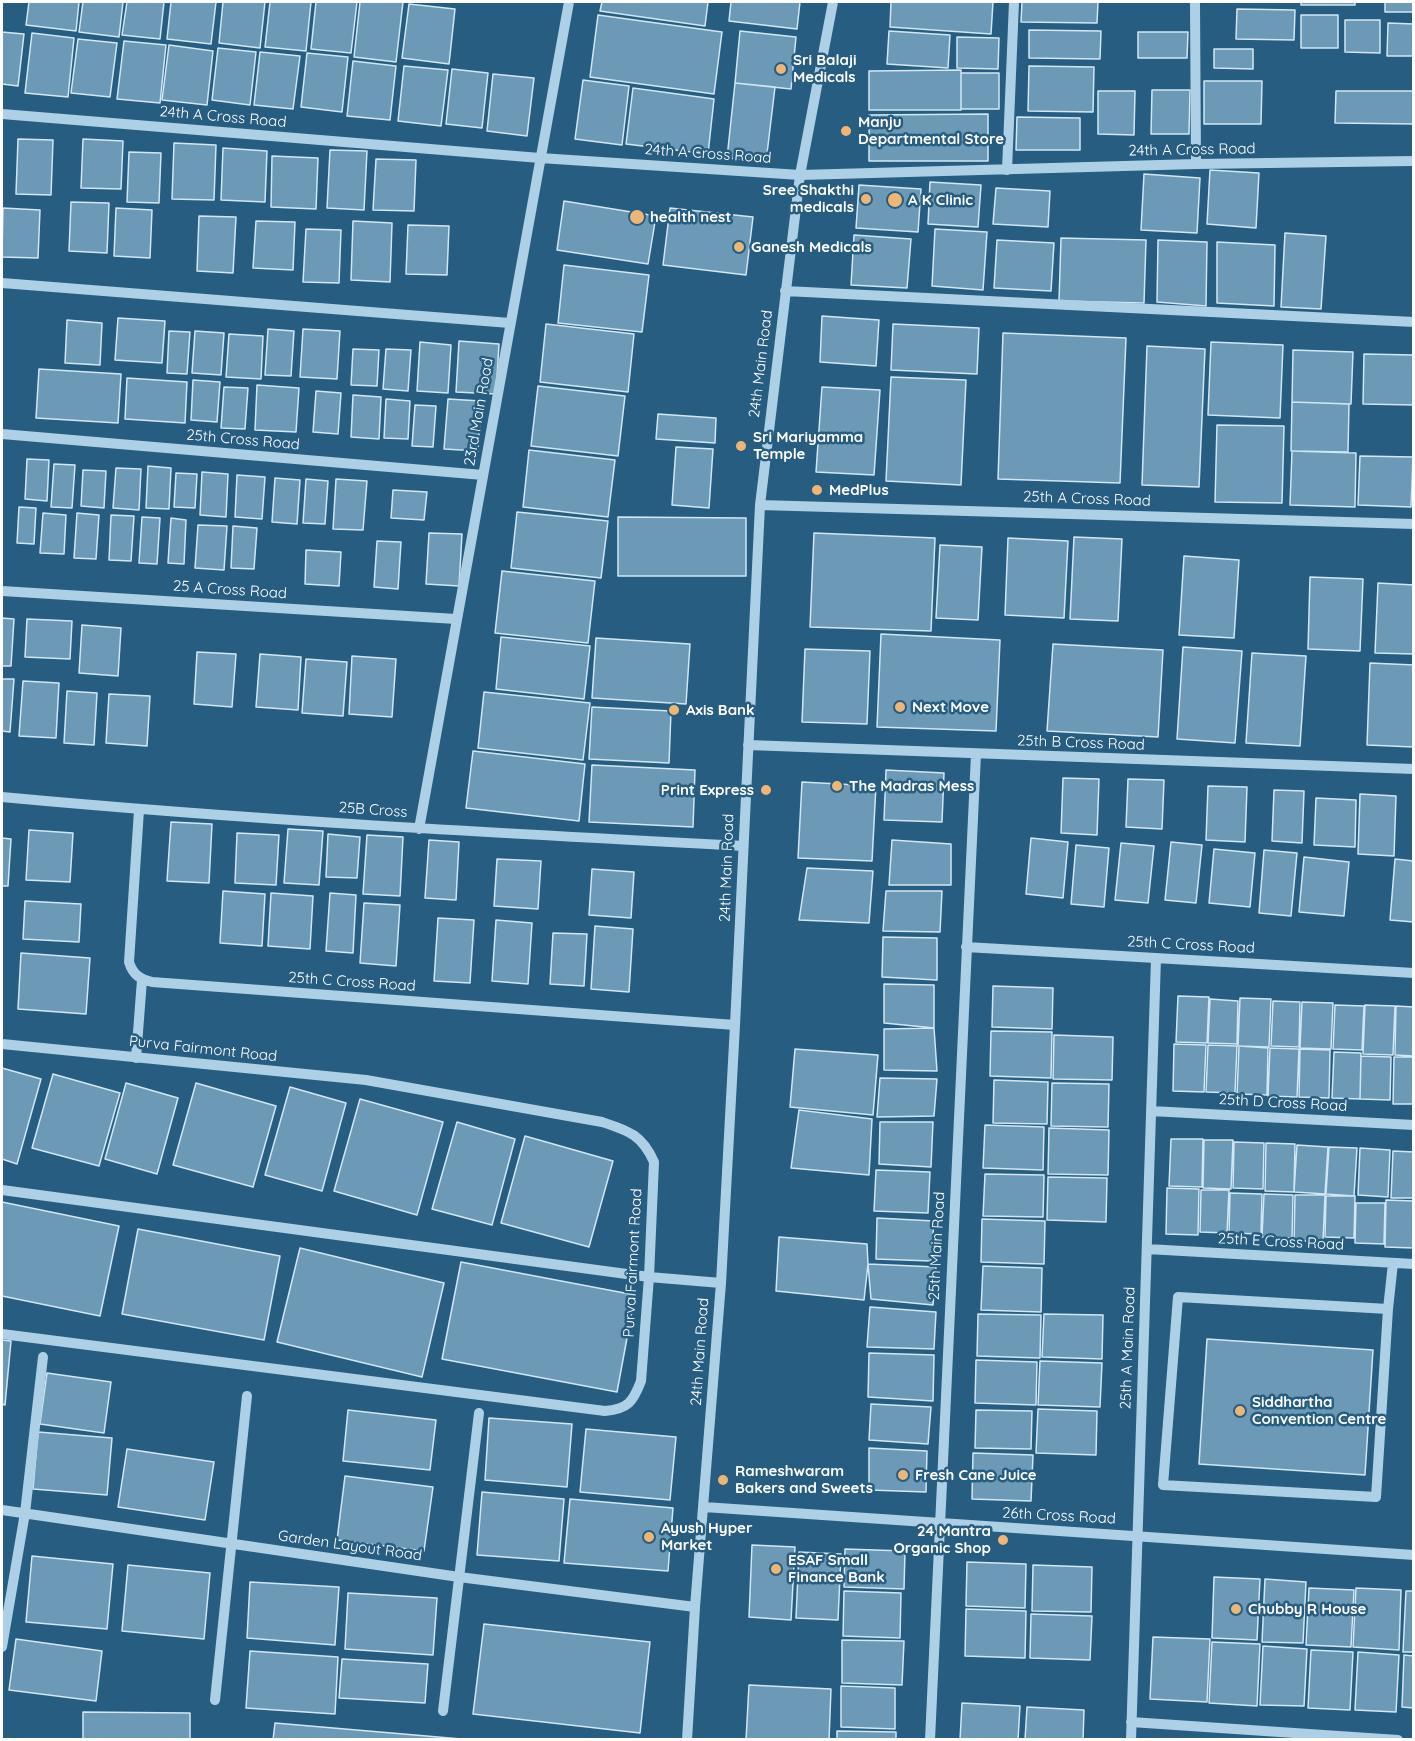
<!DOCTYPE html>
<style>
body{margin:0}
#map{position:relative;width:1415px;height:1741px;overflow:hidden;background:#275d80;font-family:Quicksand,sans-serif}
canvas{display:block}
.frame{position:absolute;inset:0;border:3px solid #fff;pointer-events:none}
</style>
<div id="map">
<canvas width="1415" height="1741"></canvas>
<div class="frame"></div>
</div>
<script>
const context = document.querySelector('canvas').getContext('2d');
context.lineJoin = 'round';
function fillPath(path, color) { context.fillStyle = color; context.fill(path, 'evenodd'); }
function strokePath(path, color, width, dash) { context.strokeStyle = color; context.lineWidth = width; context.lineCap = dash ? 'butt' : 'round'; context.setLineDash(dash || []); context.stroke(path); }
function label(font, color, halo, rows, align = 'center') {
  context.font = font + ' Quicksand,sans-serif'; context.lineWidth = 5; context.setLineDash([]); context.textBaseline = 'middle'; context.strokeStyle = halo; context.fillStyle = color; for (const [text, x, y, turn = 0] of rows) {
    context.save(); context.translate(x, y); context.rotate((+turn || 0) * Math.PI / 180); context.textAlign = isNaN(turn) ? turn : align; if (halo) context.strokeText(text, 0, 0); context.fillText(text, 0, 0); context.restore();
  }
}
const building = new Path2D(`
 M29,2h50l-3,29 -50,-6z
 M83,2h40l-4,35 -40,-5z
 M127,2h37l-4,37 -38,-4z
 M171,2h45l-5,42 -44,-5z
 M223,2h42l-5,46 -41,-5z
 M270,2h41l-5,49 -41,-4z
 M316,2h41l-6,51 -40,-4z
 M360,2h43l-7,60 -42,-5z
 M602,2h106l-3,24 -105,-15z
 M731,2h69l-3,27 -68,-8z
 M891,2h102l-2,32 -101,-7z
 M1022,2h76l-1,21 -76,-1z
 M1301,2h54v3h-54z
 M1385,2h29v10h-29z
 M409,4l46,5 -6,55 -47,-6z
 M1237,9l58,1 -1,30 -58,-1z
 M598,15l124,17 -8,62 -124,-17z
 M1301,15h37v33h-37z
 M1345,20h35v33l-35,-1z
 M1388,23l26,1v32h-27z
 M1029,30l72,1 -1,28 -71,-1z
 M740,31l56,6 -5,52 -56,-6z
 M889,31l61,4 -2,33 -61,-4z
 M2,32l22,2 -6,52 -16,-2z
 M1138,32h50l-1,26h-49z
 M32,33l42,5 -6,59 -43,-4z
 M957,37l42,1 -1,31 -41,-1z
 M78,39l39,4 -7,54 -39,-4z
 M124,41l42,4 -6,58 -43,-4z
 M169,45l44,6 -6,54 -45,-5z
 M218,48l38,4 -6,53 -38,-5z
 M1214,49h39v20l-39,-1z
 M260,52l40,4 -7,53 -39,-4z
 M307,53l41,4 -6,55 -41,-5z
 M353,61l43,5 -6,54 -43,-4z
 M404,66l44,4 -7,56 -43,-5z
 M1029,66l65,1 -1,45 -65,-1z
 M452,69l36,4 -6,55 -36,-4z
 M961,70v40h-92v-39z
 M961,73h38v36h-38z
 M493,74l41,4 -7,58 -40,-5z
 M583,80l46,6 -7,59 -47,-6z
 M1204,81h58l-1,43h-57z
 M735,83l40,4 -9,75 -39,-4z
 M633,88l81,11 -6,55 -82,-10z
 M1152,90h38l-1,44h-38z
 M1098,91h37l-1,44 -36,-1z
 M1336,91h78v33l-79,-1z
 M988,114v47h-119v-46z
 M1017,117l63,1v32h-64z
 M18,139l35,1 -2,55 -35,-1z
 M83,139l40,2 -2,48 -40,-1z
 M174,143l42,2 -2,55 -42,-1z
 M223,148l44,3 -2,51 -44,-2z
 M330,150l37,1 -3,59 -37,-2z
 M129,152l32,1 -2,50 -32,-1z
 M272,156l46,2 -2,51 -45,-2z
 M376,159l40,1 -2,51 -41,-1z
 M1210,170l49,3 -3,55 -49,-4z
 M1144,174l56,4 -3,55 -56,-3z
 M930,182l51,3 -3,42 -50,-3z
 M859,185l62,4 -3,43 -62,-4z
 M996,188l54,3 -2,36 -55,-3z
 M564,201l92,15 -8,48 -91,-14z
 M71,202l38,1 -2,50 -38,-2z
 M3,208l37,2 -2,48 -36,-1z
 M116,208l36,2 -2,48 -36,-2z
 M670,208l83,9 -7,58 -83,-10z
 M199,216l37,1 -3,56 -36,-2z
 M256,221l39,1 -2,48 -40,-2z
 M353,221l39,2 -2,59 -39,-2z
 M408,225l41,1 -2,49 -41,-1z
 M306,229l35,1 -2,53 -36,-1z
 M935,229l52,3 -4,58 -51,-4z
 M1285,233l41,3 -5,73 -40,-2z
 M854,235l57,4 -4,49 -56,-3z
 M1061,238l85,2 -2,63 -85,-2z
 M997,240l57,3 -3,48 -57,-3z
 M1158,240l49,2 -1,64 -49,-4z
 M1217,242l58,3 -1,61 -57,-3z
 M564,265l85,10 -7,57 -84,-9z
 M822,316l57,4 -3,46 -56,-4z
 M118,318l47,3 -3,42 -47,-3z
 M67,320l35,3 -2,42 -35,-2z
 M546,324l88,10 -6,58 -88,-10z
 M893,324l86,4 -2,46 -86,-4z
 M268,329l26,2 -3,45 -26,-1z
 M303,329l37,2 -3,48 -37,-2z
 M169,331l21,1 -3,42 -20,-1z
 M195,331l29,2 -3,42 -29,-2z
 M1003,333l123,5 -6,145 -122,-4z
 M229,334l34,2 -2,43 -35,-2z
 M459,341l40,3 -3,50 -40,-2z
 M420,342l31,3 -3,48 -31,-2z
 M1211,342l72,3 -3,73 -72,-3z
 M1147,346l58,3 -6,138 -57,-2z
 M353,349l26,1 -2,36 -26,-1z
 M386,349l25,1 -3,41 -25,-2z
 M1293,350l60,2 -2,52 -59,-2z
 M1364,354l50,1v50l-51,-1z
 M39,369l82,5 -3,49 -82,-5z
 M891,377l75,3 -5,105 -75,-4z
 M127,378l60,4 -2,41 -60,-4z
 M193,380l27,2 -3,40 -26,-2z
 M257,385l42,3 -3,44 -41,-2z
 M538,386l87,10 -7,60 -87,-10z
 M224,387l24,1 -3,41 -24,-1z
 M822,387l58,3 -6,85 -58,-3z
 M316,391l25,2 -3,41 -25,-2z
 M353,395l28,2 -2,42 -28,-2z
 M386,399l24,2 -2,38 -24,-1z
 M448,399l33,2 -3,50 -34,-2z
 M1292,402l57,2 -1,48 -57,-1z
 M415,405l21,1 -3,41 -21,-1z
 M658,414l58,4 -1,25 -59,-4z
 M1217,425l67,1 -2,77 -67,-1z
 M676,447l37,2 -4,59 -37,-3z
 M529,450l86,10 -7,57 -85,-10z
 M1292,451l64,2 -1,54 -65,-2z
 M1360,456l53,1 -2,50 -53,-2z
 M27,459l22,1 -2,41 -22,-2z
 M54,464l21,1 -3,43 -21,-1z
 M148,466l23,2 -2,41 -23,-1z
 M116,468l25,1 -2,41 -26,-2z
 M83,470l23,1 -2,37 -23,-2z
 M202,472l26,2 -2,43 -26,-2z
 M176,473l21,1 -2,34 -21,-1z
 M237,475l28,2 -3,42 -27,-2z
 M275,478l25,2 -3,44 -25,-2z
 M306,479l22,2 -3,43 -22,-1z
 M336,479l31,2 -4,49 -30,-1z
 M393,490l34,2 -3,28 -33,-2z
 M19,507l17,1 -2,36 -17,-1z
 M517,512l91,9 -7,57 -90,-10z
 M43,513l23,2 -2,39 -24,-1z
 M77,513l22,2 -3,44 -22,-1z
 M111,515l23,1 -3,45 -22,-1z
 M142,517l18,1 -3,46 -18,-1z
 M618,517l128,1v58h-128z
 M171,518l15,2 -2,44 -16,-1z
 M198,525l29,1 -3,44 -29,-2z
 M233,526l24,2 -3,41 -23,-1z
 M429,533l33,1 -3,52 -33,-2z
 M814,533l121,5 -4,93 -121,-4z
 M1074,537l48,2 -4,82 -48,-2z
 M1008,538l60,3 -4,77 -59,-3z
 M377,541l24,1 -3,47 -24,-2z
 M940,545l42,2 -4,73 -42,-2z
 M306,550l35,2 -2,34 -34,-2z
 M1184,556l55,4 -5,78 -55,-3z
 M502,571l93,10 -7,62 -93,-10z
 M1310,577l53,2 -3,72 -52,-2z
 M1378,583l36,2v69l-39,-1z
 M2,618l12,1 -3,47h-9z
 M27,619l45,2 -2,38 -45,-2z
 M82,625l39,3 -3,48 -39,-3z
 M881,634l119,6 -4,91 -119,-4z
 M501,637l89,9 -6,53 -88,-10z
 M596,638l94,6 -4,60 -94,-6z
 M1053,644l110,6 -5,87 -111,-6z
 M1183,647l59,4 -7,92 -58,-4z
 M805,649l65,2 -3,73 -65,-2z
 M197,652l39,2 -4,53 -38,-3z
 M1252,653l54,3 -6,90 -54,-3z
 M260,654l41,3 -3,53 -42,-3z
 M352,656l44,3 -4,58 -43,-3z
 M306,659l41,3 -4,54 -41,-3z
 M1370,663l44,2v82l-47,-2z
 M2,679h12l-4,53 -8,-1z
 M23,681l36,2 -3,55 -37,-2z
 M67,691l30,2 -3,52 -30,-2z
 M484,692l106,11 -7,57 -105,-12z
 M109,694l41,2 -3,50 -41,-3z
 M592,707l79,4 -2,52 -80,-4z
 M473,751l112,13 -6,57 -113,-13z
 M592,765l103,5 -2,57 -104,-5z
 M886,770l58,3 -2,49 -58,-2z
 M1063,778l36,1 -2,56 -36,-2z
 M1128,779l36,1 -2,49 -36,-2z
 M802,782l74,4 -4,75 -74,-3z
 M1208,786l39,1 -2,55 -39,-2z
 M1274,790l30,1 -2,52 -30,-2z
 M1360,794l36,2 -2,60 -36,-2z
 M1316,798l40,2 -1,47 -41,-2z
 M171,822l41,2 -3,59 -42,-2z
 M288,829l35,2 -4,54 -35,-2z
 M29,830l44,3 -3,49 -44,-2z
 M237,833l42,2 -3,50 -41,-2z
 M328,834l32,3 -3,41 -31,-1z
 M367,835l36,2 -3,59 -37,-2z
 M2,838l9,1 -3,47h-6z
 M1031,838l37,4 -5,56 -37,-4z
 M429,840l30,2 -3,58 -31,-2z
 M892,840l59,4v41h-62z
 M1171,842l31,3 -6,58 -31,-3z
 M1121,843l33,3 -6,57 -33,-3z
 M1076,845l33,3 -5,59 -33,-3z
 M1214,849l41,4 -5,54 -41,-4z
 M1264,850l33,3 -6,63 -32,-3z
 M1304,857l45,5 -5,54 -45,-4z
 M497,859l44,2 -3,48 -44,-3z
 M1395,859l19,2v61l-24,-2z
 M807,868l66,3 -4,52 -70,-3z
 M592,869l42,3 -3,46 -42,-3z
 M223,891l42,3 -3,52 -42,-3z
 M886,891h56l-2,41 -57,-1z
 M271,893l42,3 -3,53 -42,-3z
 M330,893l26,2 -3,58 -27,-2z
 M25,901l56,3 -2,38 -56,-3z
 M364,903l36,2 -4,61 -36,-3z
 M438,918l36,2 -4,63 -36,-2z
 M496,920l36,3 -4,61 -36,-3z
 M595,926l38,3 -4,63 -38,-3z
 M553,933l34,1 -3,52 -34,-2z
 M883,937l54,1v42l-55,-3z
 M21,953l69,5 -4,56 -68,-5z
 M884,984l50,1v43l-50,-5z
 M993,986l60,2 -1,41 -60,-2z
 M1178,996l31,1 -2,46 -31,-1z
 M1240,998l31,1 -2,48 -31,-1z
 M1210,999l28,2 -1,43 -29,-1z
 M1273,1001l27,1 -1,45 -28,-1z
 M1302,1002l31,1 -2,46 -31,-1z
 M1335,1005l29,1 -2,44 -29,-1z
 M1365,1005l30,1 -2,49 -30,-1z
 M1396,1006l18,1v49l-19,-1z
 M934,1028l3,43 -53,-1v-41z
 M991,1031l61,1 -1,46 -61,-2z
 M1054,1035l59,2 -1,43 -59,-1z
 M1174,1044l32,1 -2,47 -31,-1z
 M1208,1045l29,1 -2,47 -29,-1z
 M1239,1046l29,2 -1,47 -30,-1z
 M1270,1048l29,1 -2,48 -29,-1z
 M795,1049l83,6 -5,60 -83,-8z
 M1300,1049l30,1 -1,48 -30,-1z
 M1334,1052l27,1 -1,46 -28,-1z
 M1361,1056l30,1 -1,43 -30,-1z
 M1394,1057h20v47h-21z
 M2,1068l39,11 -24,85 -15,-5z
 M53,1074l67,19 -21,73 -67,-18z
 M880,1078l57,1 -3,37 -57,1z
 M994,1080l54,2 -1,42 -54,-1z
 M126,1083l52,15 -21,76 -52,-15z
 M196,1083l80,23 -23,81 -80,-22z
 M1052,1083l57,1 -1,43 -57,-1z
 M290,1087l56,16 -24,88 -57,-16z
 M360,1099l83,23 -26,93 -83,-24z
 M799,1110l73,9 -3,56 -78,-7z
 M457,1122l58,17 -23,86 -60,-16z
 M880,1122h53l-2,45 -52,-3z
 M985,1125l59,2 -1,43 -60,-2z
 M1049,1128l60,2 -1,45 -60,-1z
 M525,1136l88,25 -24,86 -88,-24z
 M1171,1139h32l-1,48 -33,-1z
 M1204,1140h29l-2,49 -28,-1z
 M1234,1142l30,1 -1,46 -30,-1z
 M1266,1143l29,1 -1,48 -29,-1z
 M1297,1145l31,2 -3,47 -31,-2z
 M1329,1147l28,1 -3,48 -28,-2z
 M1360,1148l30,2 -2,47 -30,-2z
 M1393,1151l21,1v46h-23z
 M876,1170l54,2 -2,41 -54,-2z
 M985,1174l59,1 -1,42 -60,-1z
 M1048,1177l59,1 -1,44 -59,-2z
 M1167,1188l32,1 -1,46 -32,-1z
 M1201,1190h28l-2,43 -27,-1z
 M1230,1193l32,1 -1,40 -32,-1z
 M1264,1194l29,1 -1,43 -30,-1z
 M1295,1195h30l-2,46h-29z
 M1326,1196h29l-1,42 -29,-1z
 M1386,1200l28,1v47l-29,-1z
 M2,1202l117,24 -19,90 -98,-20z
 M1356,1203h29l-1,41 -29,-1z
 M877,1218l57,3 -3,40 -55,-2z
 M982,1219l63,2 -1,43 -63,-2z
 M138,1229l142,27 -16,84 -142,-26z
 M779,1237l88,7 1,20 -4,36 -88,-9z
 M300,1248l144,35 -22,94 -145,-35z
 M461,1262l174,33 -18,97 -175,-33z
 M868,1264l68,3 -3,38 -62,-6z
 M983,1266l59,2 -1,44 -60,-2z
 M870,1307l66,5 -2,37 -67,-2z
 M978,1314l63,1 -1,43 -63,-2z
 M1044,1314l59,1 -1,44 -60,-2z
 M1207,1339l166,11 -8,125 -166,-11z
 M2,1340l9,1 -6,64 -3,-1z
 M869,1353l65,2 -1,46 -65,-4z
 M976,1360l61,2 -1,43 -61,-2z
 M1040,1361l62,2 -2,44 -62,-2z
 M47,1373l64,9 -7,51 -64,-9z
 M871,1404l60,3 -3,37 -59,-4z
 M1038,1409l59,2 -1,44 -60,-2z
 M348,1410l88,10 -6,50 -87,-9z
 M976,1410l56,1 -1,38 -56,-1z
 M489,1418l83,6 -5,63 -82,-7z
 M586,1429l90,8 -6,63 -90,-8z
 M38,1432l74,6 -5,57 -74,-6z
 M869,1448l58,3 -1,41 -57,-2z
 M127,1449l87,13 -9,58 -87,-13z
 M973,1453l60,2 -2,46 -59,-2z
 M345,1476l88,11 -9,64 -87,-11z
 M482,1492l82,7 -5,62 -82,-6z
 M570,1499l103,9 -5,63 -104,-8z
 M752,1545l43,2 -4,73 -42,-3z
 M845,1549l60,2 -1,38 -60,-2z
 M799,1552l42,2 -3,66 -42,-2z
 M32,1556l81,8 -6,65 -81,-7z
 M967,1562l59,2 -1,44 -59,-2z
 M128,1565l82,8 -6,66 -82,-8z
 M1033,1565l59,2 -1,45 -59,-1z
 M1214,1577l46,2 -3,61 -45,-2z
 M1265,1579l41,3 -3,61 -41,-1z
 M250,1582l89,5 -4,58 -88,-7z
 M1309,1588l45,2 -3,57 -45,-2z
 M1356,1588l45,2 -2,60 -46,-3z
 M844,1591l57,2 -1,45 -57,-2z
 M1406,1591h8v61h-11z
 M348,1593l89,5 -4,57 -88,-6z
 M966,1609l60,2 -1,47 -60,-2z
 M1031,1614l61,2 -2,44 -60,-2z
 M484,1624l166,18 -10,91 -167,-19z
 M1153,1637l57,2 -3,63 -57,-3z
 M16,1639l86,12 -6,50 -87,-11z
 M842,1640l62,1 -2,44 -60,-2z
 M1212,1642l48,2 -3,62 -48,-3z
 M1263,1646l44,3 -3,57 -44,-1z
 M1311,1650l42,2 -3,58 -42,-2z
 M250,1651l88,6 -3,57 -89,-6z
 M1358,1652l41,3 -3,57 -41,-2z
 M1404,1655l10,1v52l-12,-1z
 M342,1659l86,5 -3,39 -86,-5z
 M749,1685l82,4 -2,51h-83z
 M841,1686l54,2v41l-54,-2z
 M962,1703l58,3 -2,34h-58z
 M1027,1707l57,3 -1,30h-58z
 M83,1712l107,1v27h-107z
 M275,1723l198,17h-200z
 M837,1731l59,1v8h-59z`);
fillPath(building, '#6b99b6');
strokePath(building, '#d1e7f5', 1.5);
strokePath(new Path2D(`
 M1195,3l1,161
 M2,114l538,44 260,17 396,-11 218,-3
 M1007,170l7,-168
 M2,283l508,40
 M785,291l629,31
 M2,434l481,41
 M760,505l654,19
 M2,591l454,28
 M748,745l666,24
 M2,797c246,23 494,36 741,49
 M139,810l-10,152c4,13 11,17 23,20l583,43
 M419,829l150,-827
 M966,947l448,26
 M2,1044l364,36 236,42c27,9 40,13 52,40l-5,115 -8,104c-8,21 -13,28 -36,30l-603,-77
 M136,1058l6,-78
 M1151,1111l263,14
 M2,1190l647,87 72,6
 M1147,1249l267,15
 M1388,1309l-210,-12 -15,188 213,12 12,-188 5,-46
 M704,1507l710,48
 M2,1510l457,67 236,30
 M2,1647l23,-134 18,-156
 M215,1700l32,-304
 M443,1711l36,-298
 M1131,1722l267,18
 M687,1740l8,-133 26,-324 14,-258 25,-520 40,-330 33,-173
 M930,1740l46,-986
 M1131,1740l25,-782`), '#aed0e6', 10);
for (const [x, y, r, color] of [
 [781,69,6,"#eeb674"],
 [846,131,6,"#eeb674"],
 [866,199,6,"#eeb674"],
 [895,200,8,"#eeb674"],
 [637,217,8,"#eeb674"],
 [739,247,6,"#eeb674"],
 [741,446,6,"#eeb674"],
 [817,490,6,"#eeb674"],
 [900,707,6,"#eeb674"],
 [674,710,6,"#eeb674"],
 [837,786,6,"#eeb674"],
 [766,790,6,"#eeb674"],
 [1240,1411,6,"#eeb674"],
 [903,1475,6,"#eeb674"],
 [723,1480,6,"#eeb674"],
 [649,1537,6,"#eeb674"],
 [1003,1540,6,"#eeb674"],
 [776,1569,6,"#eeb674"],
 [1236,1609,6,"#eeb674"]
]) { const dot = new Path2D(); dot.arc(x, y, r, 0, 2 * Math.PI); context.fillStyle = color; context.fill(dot); strokePath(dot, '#275d80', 2); }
label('bold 15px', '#fff', '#275d80', [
 ["Sri Balaji",793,60],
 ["Medicals",793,77],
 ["Manju",858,122],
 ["Departmental Store",858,139],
 ["Sree Shakthi",854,190,"right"],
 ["medicals",854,207,"right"],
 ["A K Clinic",908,200],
 ["health nest",650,217],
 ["Ganesh Medicals",751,247],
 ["Sri Mariyamma",753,437],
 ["Temple",753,454],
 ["MedPlus",829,490],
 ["Next Move",912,707],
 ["Axis Bank",686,710],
 ["The Madras Mess",849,786],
 ["Print Express",754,790,"right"],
 ["Siddhartha",1252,1402],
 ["Convention Centre",1252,1419],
 ["Rameshwaram",735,1471],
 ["Bakers and Sweets",735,1488],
 ["Fresh Cane Juice",915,1475],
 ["Ayush Hyper",661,1528],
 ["Market",661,1545],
 ["24 Mantra",991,1531,"right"],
 ["Organic Shop",991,1548,"right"],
 ["ESAF Small",788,1560],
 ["Finance Bank",788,1577],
 ["Chubby R House",1248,1609]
], 'left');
label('15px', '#fff', '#275d80', [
 ["24th A Cross Road",223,117,5],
 ["24th A Cross Road",1192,150,-1],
 ["24th A Cross Road",708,154,4],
 ["24th Main Road",761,364,-83],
 ["23rd Main Road",479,412,-80],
 ["25th Cross Road",243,440,5],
 ["25th A Cross Road",1087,499,2],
 ["25 A Cross Road",230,590,4],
 ["25th B Cross Road",1081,743,2],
 ["25B Cross",373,810,4],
 ["24th Main Road",727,868,-88],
 ["25th C Cross Road",1191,945,3],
 ["25th C Cross Road",352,982,4],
 ["Purva Fairmont Road",203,1049,6],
 ["25th D Cross Road",1283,1103,3],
 ["25th E Cross Road",1281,1242,3],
 ["25th Main Road",937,1246,-87],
 ["Purva Fairmont Road",633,1263,-87],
 ["25th A Main Road",1128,1348,-88],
 ["24th Main Road",700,1352,-86],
 ["26th Cross Road",1059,1516,3],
 ["Garden Layout Road",350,1546,8]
]);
</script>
